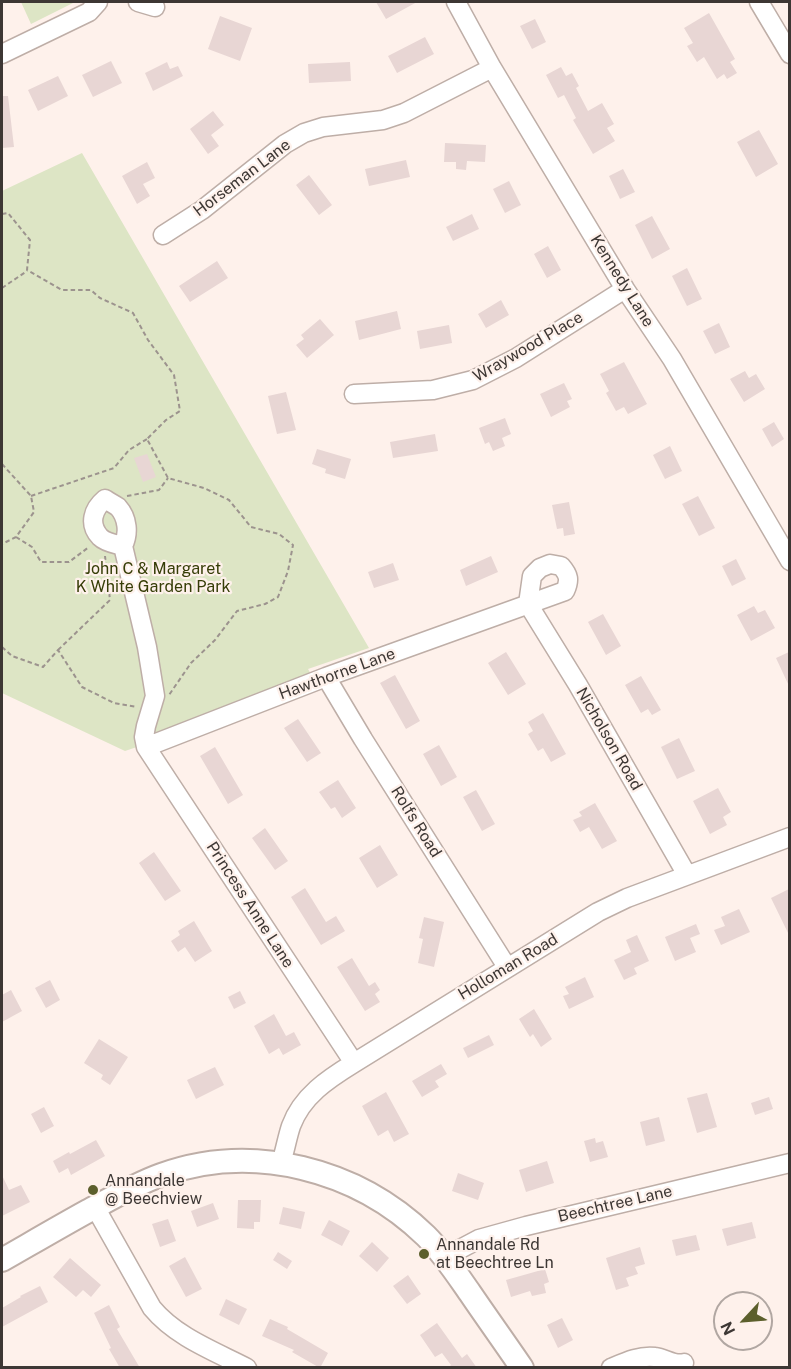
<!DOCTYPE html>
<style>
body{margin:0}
#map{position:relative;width:791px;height:1369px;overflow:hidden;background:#fef1eb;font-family:"Public Sans",sans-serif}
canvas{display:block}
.frame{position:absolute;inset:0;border:3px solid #3d3734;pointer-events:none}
.north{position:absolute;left:713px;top:1291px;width:60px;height:60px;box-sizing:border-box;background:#fef1eb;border:2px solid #b1a7a2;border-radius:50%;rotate:244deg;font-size:16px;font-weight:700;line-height:24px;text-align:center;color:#3d3734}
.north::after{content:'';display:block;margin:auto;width:21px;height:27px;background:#5c5f2c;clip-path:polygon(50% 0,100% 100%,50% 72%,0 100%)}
</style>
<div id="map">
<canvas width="791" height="1369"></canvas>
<div class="frame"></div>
<div class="north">N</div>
</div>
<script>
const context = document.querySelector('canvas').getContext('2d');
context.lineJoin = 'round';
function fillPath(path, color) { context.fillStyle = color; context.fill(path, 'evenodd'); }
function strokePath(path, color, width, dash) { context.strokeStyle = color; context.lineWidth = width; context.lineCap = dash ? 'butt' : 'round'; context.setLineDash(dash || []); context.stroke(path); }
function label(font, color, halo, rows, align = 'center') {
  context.font = font + ' "Public Sans",sans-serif'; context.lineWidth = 4.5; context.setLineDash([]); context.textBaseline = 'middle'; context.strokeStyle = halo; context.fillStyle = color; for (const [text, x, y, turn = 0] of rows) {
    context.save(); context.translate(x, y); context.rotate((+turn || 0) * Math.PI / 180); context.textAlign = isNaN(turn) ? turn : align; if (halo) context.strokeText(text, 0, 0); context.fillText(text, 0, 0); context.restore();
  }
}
fillPath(new Path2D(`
 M21,2h54l-44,22z
 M82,153l287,495 -61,21 10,17 -193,65 -123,-58v-502z`), '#dde5c5');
fillPath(new Path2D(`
 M376,2h41l-31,17z
 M709,13l26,46 -5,3 7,11 -10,6 -3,-5 -7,5 -13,-22 -7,5 -10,-16 6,-3 -9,-15z
 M220,16l32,12 -12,33 -32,-12z
 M535,19l11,23 -14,7 -12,-23z
 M425,37l9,17 -37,19 -9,-17z
 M111,61l11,22 -29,14 -11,-22z
 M167,62l3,7 8,-3 5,10 -30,15 -8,-18z
 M350,62l1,19 -42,2 -1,-19z
 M561,67l5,9 6,-3 7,13 -3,2 12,23 14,-8 12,21 -7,4 8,13 -22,13 -20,-34 3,-2 -12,-23 -6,3 -12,-23z
 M58,76l10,20 -30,15 -10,-21z
 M2,96h6l6,51 -12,1z
 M213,111l11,14 -13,10 8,11 -11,8 -18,-25z
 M759,130l19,34 -22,13 -19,-35z
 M445,143l41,2 -1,17 -18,-1 -1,9 -10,-1v-7h-12z
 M406,160l4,17 -41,9 -4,-17z
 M147,162l8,16 -12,6 7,12 -13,8 -15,-28z
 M623,169l12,23 -15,7 -11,-23z
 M309,175l23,30 -13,10 -23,-30z
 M509,181l12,24 -16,8 -12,-24z
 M472,214l7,15 -26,12 -7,-14z
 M652,216l18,33 -18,10 -17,-34z
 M548,246l13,24 -14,8 -13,-24z
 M217,261l11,17 -38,24 -11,-16z
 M687,268l15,31 -15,7 -15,-30z
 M501,300l8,15 -23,13 -8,-14z
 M397,311l4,18 -42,11 -4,-19z
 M320,319l14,16 -27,23 -11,-13 8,-6 -3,-4z
 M719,323l11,24 -15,7 -12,-23z
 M449,325l3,18 -32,6 -3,-18z
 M624,362l23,42 -19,10 -4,-7 -8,4 -10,-18 3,-2 -9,-17z
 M745,371l4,7 7,-4 9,15 -21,13 -14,-23z
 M564,383l8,16 -5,2 3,6 -19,10 -11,-23z
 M286,392l10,38 -19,4 -9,-38z
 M505,418l6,16 -9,4 3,8 -12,5 -4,-9 -4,2 -6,-16z
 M774,422l10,17 -12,8 -10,-18z
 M435,434l3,17 -45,7 -3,-16z
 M670,446l12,25 -17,8 -12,-24z
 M317,449l34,10 -6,20 -20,-6 1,-4 -14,-5z
 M147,454l9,23 -13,5 -9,-24z
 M698,496l17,32 -16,8 -17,-32z
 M569,502l6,32 -11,2 -1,-8 -6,1 -5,-24z
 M491,556l7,16 -32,14 -6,-16z
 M736,559l10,20 -14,7 -10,-20z
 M393,563l6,17 -25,8 -6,-16z
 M754,606l4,7 7,-3 10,18 -24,13 -14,-26z
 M603,614l18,32 -15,9 -18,-33z
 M506,652l20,32 -18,11 -20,-32z
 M789,652v34l-13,-28z
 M395,675l25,46 -14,8 -26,-46z
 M641,676l20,34 -9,5 -4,-6 -7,4 -16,-28z
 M543,713l23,41 -15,8 -8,-14 -5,3 -10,-17 5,-3 -5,-9z
 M298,719l23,34 -14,9 -23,-34z
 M679,738l16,33 -18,8 -16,-32z
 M439,745l18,32 -16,9 -18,-32z
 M215,747l28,48 -15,9 -28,-48z
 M338,780l18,28 -14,10 -7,-11 -4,2 -12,-17z
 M718,788l13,24 -8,5 4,8 -17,9 -17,-33z
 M476,790l19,34 -13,7 -19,-34z
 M595,803l22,38 -15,8 -13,-22 -9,5 -7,-12 9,-4 -3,-4z
 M265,828l23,33 -13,9 -23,-32z
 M380,845l18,30 -21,13 -18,-30z
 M154,852l27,39 -16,10 -26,-38z
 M305,888l21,34 10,-6 9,15 -24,14 -30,-48z
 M789,889v46l-18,-37z
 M739,909l11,23 -29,13 -7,-15 11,-4 -4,-9z
 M424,917l20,5 -10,45 -16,-4 5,-24 -4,-1z
 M194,921l18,30 -17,11 -10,-15 -7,5 -7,-11 9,-6 -2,-4z
 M696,924l4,10 -10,4 6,14 -21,9 -10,-24z
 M637,935l12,26 -15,7 3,6 -13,6 -10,-20 17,-8 -5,-12z
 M352,958l17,28 6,-4 5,8 -5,4 5,8 -15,9 -28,-44z
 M585,977l9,20 -25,12 -6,-13 6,-2 -4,-7z
 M50,980l10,20 -14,8 -11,-20z
 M11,990l11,21 -20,11v-27z
 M240,991l6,12 -12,6 -6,-12z
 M534,1009l18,30 -11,8 -8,-13 -3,3 -11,-18z
 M274,1014l12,22 8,-4 7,13 -18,10 -4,-7 -10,6 -15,-28z
 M489,1035l5,10 -26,13 -5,-10z
 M99,1039l29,18 -18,28 -9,-6 2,-4 -19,-12z
 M441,1064l6,10 -12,7 4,6 -17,10 -10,-16z
 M215,1067l9,18 -28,14 -9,-19z
 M386,1092l23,42 -15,8 -6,-12 -10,6 -16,-30z
 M707,1093l10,34 -20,6 -10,-35z
 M769,1097l4,12 -18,6 -4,-12z
 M44,1107l10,19 -13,7 -10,-19z
 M659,1117l6,24 -19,5 -6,-24z
 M595,1138l1,5 7,-2 5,16 -18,5 -6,-21z
 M96,1140l9,16 -34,19 -3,-7 -9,5 -6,-12 16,-9 1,2z
 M547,1161l7,22 -28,9 -7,-22z
 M458,1173l26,10 -6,17 -26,-9z
 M2,1175l7,15 12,-5 9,17 -28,14z
 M238,1200h23l-1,22h-6v7l-17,-1z
 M213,1203l6,16 -22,8 -6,-16z
 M283,1207l22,5 -4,17 -22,-5z
 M168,1219l8,22 -16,6 -8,-23z
 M329,1220l21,11 -8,15 -21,-11z
 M752,1222l4,16 -29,8 -5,-17z
 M696,1235l4,15 -24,6 -4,-16z
 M372,1242l17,16 -12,14 -18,-16z
 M640,1247l5,17 -10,3 3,7 -12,4 3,8 -13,4 -10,-32z
 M278,1252l14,9 -5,8 -14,-9z
 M185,1257l17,32 -16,8 -17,-31z
 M70,1258l31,27 -10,12 -8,-7 -7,7 -23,-20z
 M545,1269l4,13 -5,2 2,9 -14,3 -2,-5 -19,6 -5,-17z
 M408,1275l13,19 -14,10 -14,-18z
 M40,1286l8,16 -46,25v-19l19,-11 -1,-1z
 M226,1299l21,10 -8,16 -20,-10z
 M109,1305l11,22 -3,2 23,39h-20l-11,-19 2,-1 -17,-35z
 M562,1318l11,22 -15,8 -11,-23z
 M270,1319l18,8 -1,2 41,24 -8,15 -28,-16 2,-2 -32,-14z
 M437,1323l25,35 5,-4 10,14h-29l3,-3 -9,-12 -7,4 -15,-22z`), '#e8d6d4');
const minor = new Path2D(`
 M138,2l17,5
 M456,2l36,66 133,221 47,70 118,202
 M759,2l31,52
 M2,54l87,-42 9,-10
 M163,235l39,-25 83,-66 19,-11 19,-6 60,-7 21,-7 88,-45
 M354,394l79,-4 40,-10 43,-22 109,-69
 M123,546c-7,-2 -17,-3 -23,-9 -12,-13 -7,-28 5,-38 4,3 9,5 13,8 10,11 11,27 5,39l24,101 8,49 -9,30 -2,11 2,10 208,316
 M326,677l37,62 144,228
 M146,747l180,-70 239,-86c5,-11 4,-16 -4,-25l-11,-2 -10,4 -8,8 -4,28 50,81 109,190
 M281,1163c4,-12 6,-25 10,-37 11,-30 37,-47 63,-63l244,-151 29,-14 163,-61
 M95,1207l57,101c24,29 62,43 95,60
 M445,1257l34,-18 47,-13 264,-63
 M611,1368c14,-6 29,-13 44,-11 10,1 19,9 29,6`);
const major = new Path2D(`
 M2,1260c28,-16 57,-33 86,-49 24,-13 48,-27 73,-36 92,-33 196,-6 265,61 17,17 30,37 44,57 17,25 35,50 52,75`);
strokePath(minor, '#beaea7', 21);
strokePath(major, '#beaea7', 26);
strokePath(new Path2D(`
 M2,214l6,-1 22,27 -3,30 35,20h29l9,8 33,15 15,27 26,35 6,36 -14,9 -19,19 21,39 36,10 25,12 22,27 28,7 14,11 -5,26 -10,26 -13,7 -28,7 -22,29 -24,23 -22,32
 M2,288l25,-17
 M2,464l29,32 3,16 -18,25 -14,7
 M31,496l83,-28 15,-18 18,-11
 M127,496l32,-6 9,-12
 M16,537l16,10 9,15h28l20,-15
 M2,647l10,9 31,11 15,-17 24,37 32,16 23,4
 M58,650l52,-50 -5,-44`), '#9c938e', 2, [4.5, 3]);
strokePath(minor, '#fff', 18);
strokePath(major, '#fff', 22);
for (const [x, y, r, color] of [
 [93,1190,6,"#5c5f2c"],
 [424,1254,6,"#5c5f2c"]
]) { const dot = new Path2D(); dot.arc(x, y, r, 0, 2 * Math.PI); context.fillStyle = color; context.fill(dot); strokePath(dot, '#fef1eb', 2); }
label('16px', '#3d3734', '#fef1eb', [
 ["Horseman Lane",242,178,-37],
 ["Kennedy Lane",622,281,58],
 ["Wraywood Place",528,347,-30],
 ["Hawthorne Lane",337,674,-20],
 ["Nicholson Road",609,739,60],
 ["Rolfs Road",416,822,58],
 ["Princess Anne Lane",250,905,57],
 ["Holloman Road",508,967,-31],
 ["Beechtree Lane",615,1204,-13]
]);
label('16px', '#363d07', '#fef1eb', [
 ["John C & Margaret",153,569],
 ["K White Garden Park",153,587]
]);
label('16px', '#3d3734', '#fef1eb', [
 ["Annandale",105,1181],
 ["@ Beechview",105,1199],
 ["Annandale Rd",436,1245],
 ["at Beechtree Ln",436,1263]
], 'left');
</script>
